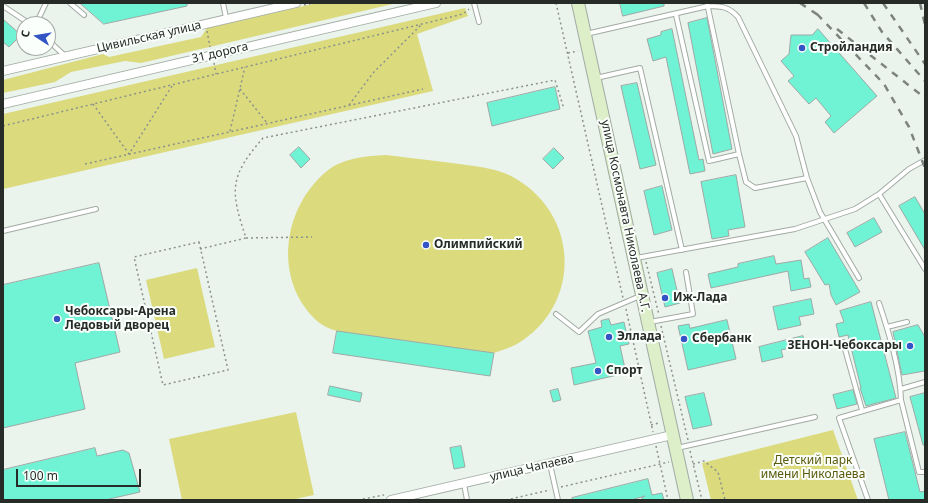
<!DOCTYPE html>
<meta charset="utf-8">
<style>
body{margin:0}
#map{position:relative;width:928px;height:503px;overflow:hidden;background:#eaf3ec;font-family:"Noto Sans",sans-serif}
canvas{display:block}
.frame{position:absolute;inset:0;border:4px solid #272b28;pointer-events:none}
.north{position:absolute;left:16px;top:16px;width:40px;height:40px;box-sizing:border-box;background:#fbfffc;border:1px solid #a6aaa7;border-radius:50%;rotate:282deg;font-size:11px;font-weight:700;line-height:16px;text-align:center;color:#272b28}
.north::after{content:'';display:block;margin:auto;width:14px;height:18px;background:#3254c4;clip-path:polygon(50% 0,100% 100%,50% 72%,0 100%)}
.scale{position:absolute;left:16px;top:469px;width:125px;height:18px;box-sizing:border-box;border:2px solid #272b28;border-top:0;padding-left:5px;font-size:12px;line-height:14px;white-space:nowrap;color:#272b28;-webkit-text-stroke:3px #fbfffc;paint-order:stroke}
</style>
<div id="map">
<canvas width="928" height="503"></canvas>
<div class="frame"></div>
<div class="north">С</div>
<div class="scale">100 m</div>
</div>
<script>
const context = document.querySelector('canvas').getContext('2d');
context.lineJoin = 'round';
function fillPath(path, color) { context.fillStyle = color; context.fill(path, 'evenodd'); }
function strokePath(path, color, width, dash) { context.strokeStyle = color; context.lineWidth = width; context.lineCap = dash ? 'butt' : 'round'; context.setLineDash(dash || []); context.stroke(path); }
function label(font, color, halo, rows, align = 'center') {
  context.font = font + ' "Noto Sans",sans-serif'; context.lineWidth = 4; context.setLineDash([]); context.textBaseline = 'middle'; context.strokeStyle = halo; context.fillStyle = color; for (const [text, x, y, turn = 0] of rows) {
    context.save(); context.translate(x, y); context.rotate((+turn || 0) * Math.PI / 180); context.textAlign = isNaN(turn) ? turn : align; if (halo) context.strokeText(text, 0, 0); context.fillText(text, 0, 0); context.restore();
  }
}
fillPath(new Path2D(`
 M317,3h80l-256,60 -16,-2 -54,11 -16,10 -52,11v-13l100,-26 6,3 92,-20 6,-9z
 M465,8l3,8 -51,18 16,57 -430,98v-75z
 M386,155c22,3 44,5 66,8 19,3 41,4 59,13 69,36 72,129 6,168 -7,4 -16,6 -23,9l-157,-22c-15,-4 -24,-12 -33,-25 -29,-43 -16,-103 23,-135 16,-13 39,-15 59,-16z
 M197,268l18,79 -51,12 -18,-79z
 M296,412l18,83 -23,5h-109l-13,-61z
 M833,430l25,70h-147l-9,-37z`), '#dbda7d');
const building = new Path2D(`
 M80,3h107v3l-83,18z
 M620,3h44v3l-41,10z
 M707,18l25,131 -19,5 -25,-131z
 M3,19l18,16 -12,12 -6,-5z
 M672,29l27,131 4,-1 2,12 -15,3 -24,-117 -13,4 -6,-22 14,-4v-3z
 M818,29l59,67 -43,37 -9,-11 6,-6 -15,-18 -7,6 -21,-23 6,-5 -13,-15 8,-7 2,-19h21z
 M637,83l19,82 -16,4 -19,-83z
 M555,87l5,22 -68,17 -5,-23z
 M299,147l11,12 -9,9 -11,-13z
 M554,148l10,10 -11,11 -10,-10z
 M736,175l9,52 -17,3 1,6 -17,3 -11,-57z
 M662,186l10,44 -18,5 -10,-44z
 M915,197l10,17v36l-26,-44z
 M874,218l8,14 -27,15 -8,-14z
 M828,238l32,54 -24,13 -5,-10 -2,-11 -4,1 -20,-33z
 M774,256l2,8 25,-4 3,19 5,-1 2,9 -20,4 -3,-20 -77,17 -3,-14 30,-7v-3z
 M99,263l21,89 -45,11 10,46 -82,19v-143z
 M672,269l8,34 -15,4 -8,-34z
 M811,299l3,15 -15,3 2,8 -23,5 -5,-23z
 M871,302l25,96 -30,8 -6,-18h1l-13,-53 -9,2 -3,-13 8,-2 -4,-11z
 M609,319l2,6 13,-3 5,22 -9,2 6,27 -52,12 -3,-17 25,-5 -8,-32 14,-4 -1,-6z
 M727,320l9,39 -48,11 -10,-44 11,-2 1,4z
 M918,325l7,12v34l-23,4 -9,-43z
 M337,331l157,22 -4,23 -157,-23z
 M803,336l2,9 -24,5 2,7 -21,5 -3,-15z
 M330,386l32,7 -2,9 -32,-7z
 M558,389l3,11 -8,2 -3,-11z
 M853,390l4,14 -20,5 -4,-14z
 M704,393l8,32 -19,4 -8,-32z
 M925,393v52h-2l-13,-48z
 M905,432l15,60 5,-1v9h-36l-15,-61z
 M461,446l4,21 -11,2 -4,-21z
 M95,448l2,8 26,-6 6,3 11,39 -35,8h-102v-30z
 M648,479l4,16 10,-2 2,7h-22v-3l3,-1 -14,4h-58l-1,-2z`);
fillPath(building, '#70f3d5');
strokePath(building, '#9da9a5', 1);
const lane = new Path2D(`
 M70,3l14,12
 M223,3l3,15
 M474,3l5,19
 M707,3l32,151
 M3,6l27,18
 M676,15l33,146 30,-7 7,28 9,6 52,-10
 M36,24l10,-21
 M586,34l122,-28c14,0 21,1 30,11l58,119 11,42 13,34 39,66
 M48,40l17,16
 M596,78l44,-10 42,182
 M879,194l30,-25 16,-9
 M3,231l93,-22
 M636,258l159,-29 60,-20 24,-15 46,75
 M879,303c10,30 21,65 22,97l18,72h6
 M556,314l23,18 19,-18 42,-18
 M650,322l43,-8 -7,-42
 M887,327l20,-5
 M843,342l19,68
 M901,389l24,-7
 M677,448l138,-31
 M550,464l8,36
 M464,484l3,16
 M868,500l-29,-82 62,-18`);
const street = new Path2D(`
 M3,71l293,-68
 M3,104l433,-101
 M391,500l281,-65`);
const secondary = new Path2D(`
 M578,3l109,497`);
strokePath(lane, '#a2aba4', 6);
strokePath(street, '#a2aba4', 10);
strokePath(secondary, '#a2aba4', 14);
strokePath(new Path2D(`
 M556,3l67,295
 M304,5l9,-2
 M207,31l3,16
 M568,53l10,-2
 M214,63l2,11
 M240,89l27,34
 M93,104l36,50 43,-68
 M349,105l24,-32 48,-48
 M3,126l460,-112 6,-5
 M230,131l15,-64
 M85,164l338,-75
 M246,238l66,-1
 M199,242l29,128 -65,15 -29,-128z
 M200,249l46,-11c-16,-48 -17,-61 17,-100l292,-58 9,29
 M646,262l13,53
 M626,309l27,123
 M661,326l27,114
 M651,425l8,-2
 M656,446l12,54
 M690,451l12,49
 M693,464l11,-3 14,11 7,28
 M561,487l108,-25
 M358,500l26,-5
 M506,500l44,-10`), '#8c928d', 1.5, [2, 3]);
strokePath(lane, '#fff', 4);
strokePath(street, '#fff', 8);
strokePath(secondary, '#dcefc8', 12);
strokePath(new Path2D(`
 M800,3l21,14
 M864,3l18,29 43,49
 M883,3l42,61
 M920,3l5,22
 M817,14l67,70 25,43 16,41
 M837,29l88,69`), '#7d847f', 2.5, [7, 7]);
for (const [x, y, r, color] of [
 [802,48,4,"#3254c4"],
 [426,245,4,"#3254c4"],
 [665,298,4,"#3254c4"],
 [57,319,4,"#3254c4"],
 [609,337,4,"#3254c4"],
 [684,339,4,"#3254c4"],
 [910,346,4,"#3254c4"],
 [598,371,4,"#3254c4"]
]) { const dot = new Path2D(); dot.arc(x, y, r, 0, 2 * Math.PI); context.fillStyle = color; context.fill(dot); strokePath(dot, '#fbfffc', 1.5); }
label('12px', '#272b28', '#fbfffc', [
 ["Цивильская улица",149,37,-13],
 ["31 дорога",220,53,-13],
 ["улица Космонавта Николаева А.Г.",625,216,78],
 ["улица Чапаева",532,468,-13]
]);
label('bold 12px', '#272b28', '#fbfffc', [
 ["Стройландия",810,48],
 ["Олимпийский",434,245],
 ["Иж-Лада",673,298],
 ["Чебоксары-Арена",65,312],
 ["Ледовый дворец",65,326],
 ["Эллада",617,337],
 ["Сбербанк",692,339],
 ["ЗЕНОН-Чебоксары",902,346,"right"],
 ["Спорт",606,371]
], 'left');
label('12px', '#5b5a0c', '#fbfffc', [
 ["Детский парк",813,461],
 ["имени Николаева",813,475]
]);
</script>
